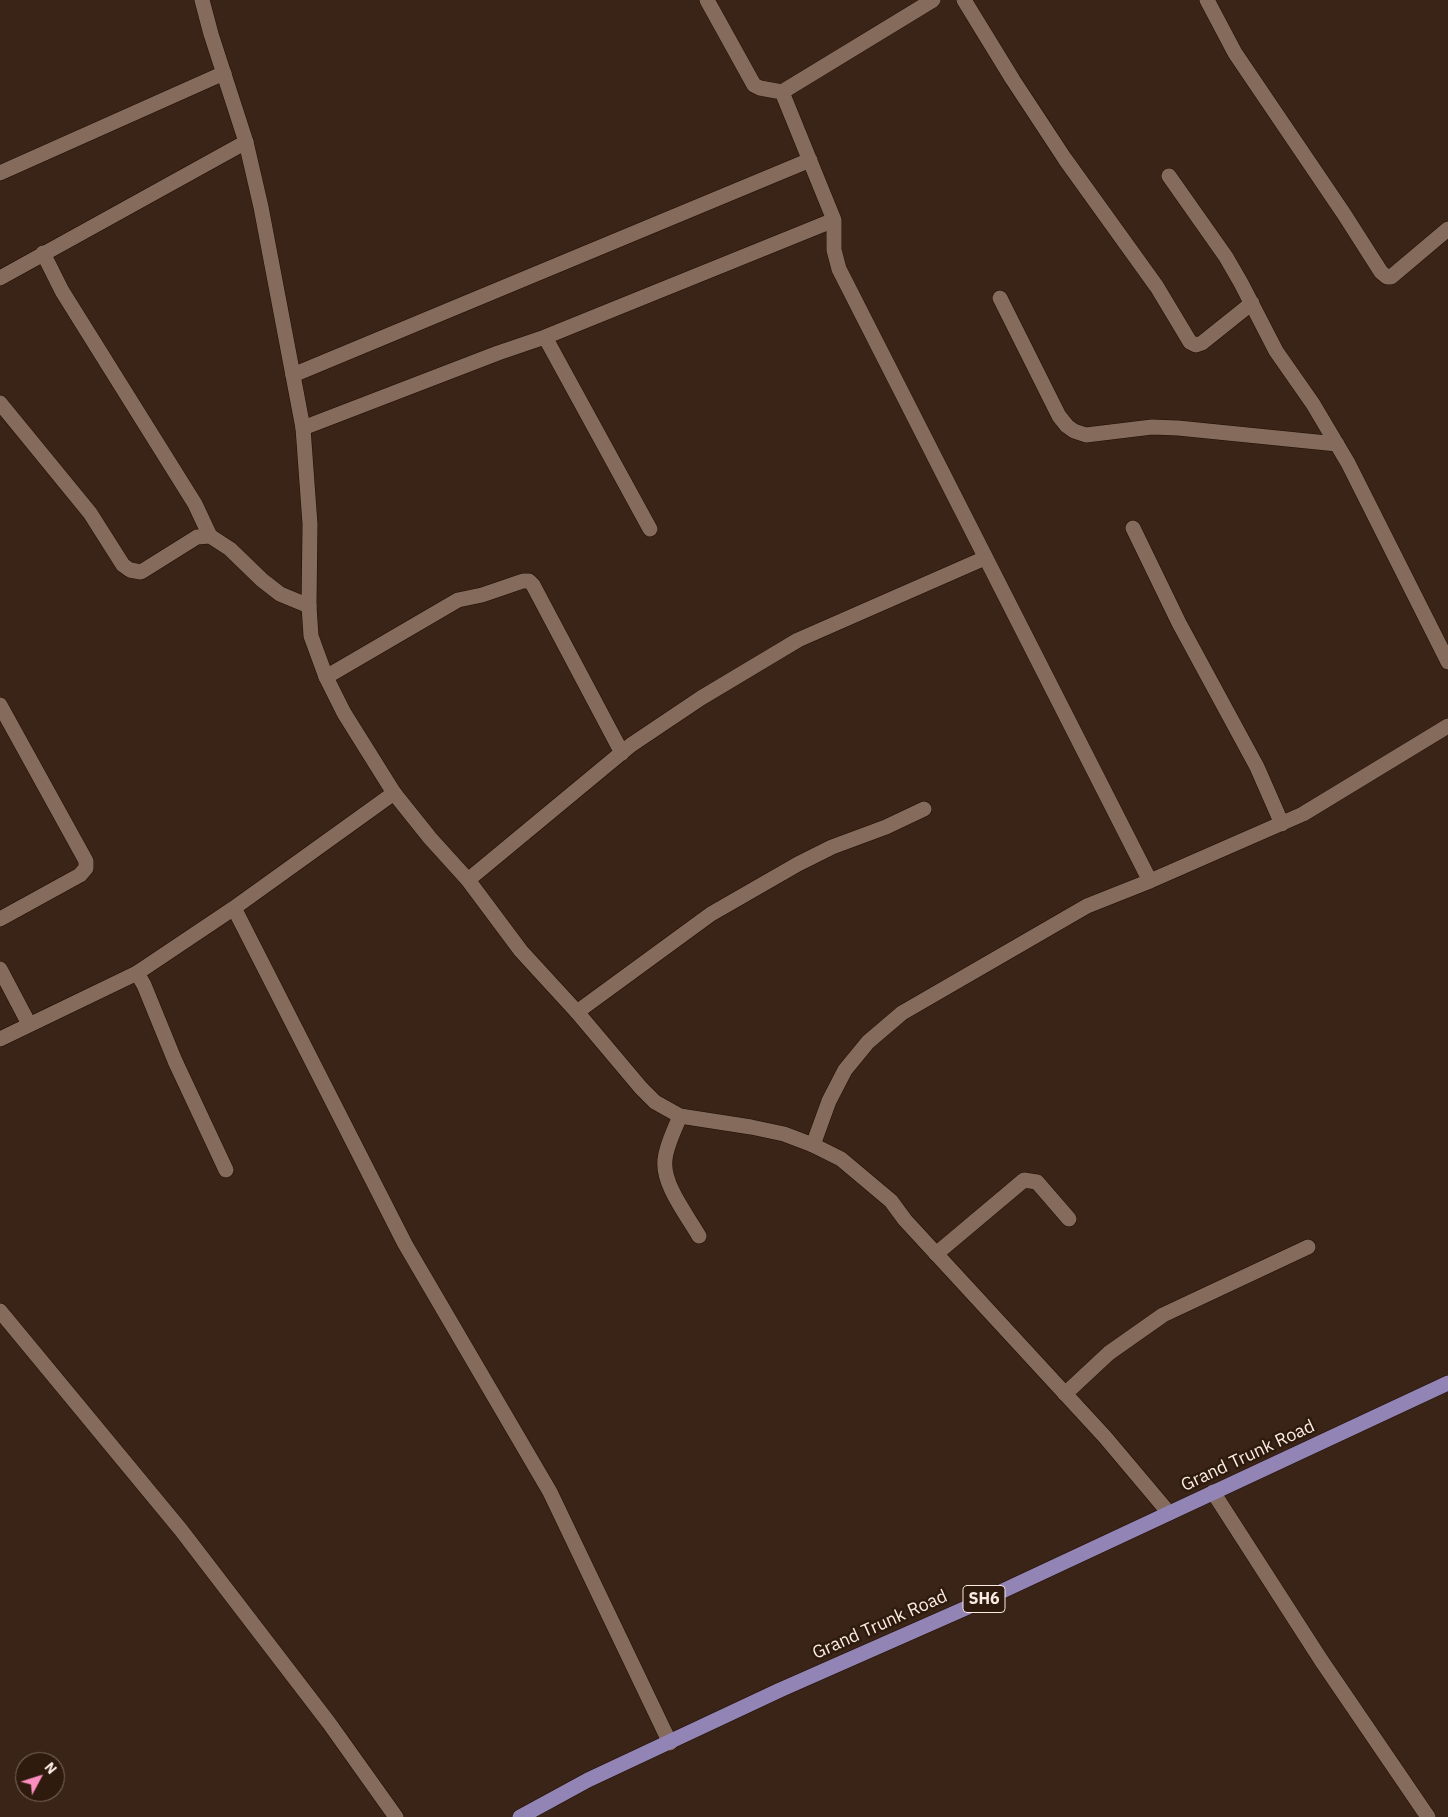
<!DOCTYPE html>
<style>
body{margin:0}
#map{position:relative;width:1448px;height:1817px;overflow:hidden;background:#3a2418;font-family:"IBM Plex Sans",sans-serif}
canvas{display:block}
.north{position:absolute;left:15px;top:1752px;width:50px;height:50px;box-sizing:border-box;background:#2f1b0e;border:1px solid #806e63;border-radius:50%;rotate:50deg;font-size:14px;font-weight:700;line-height:20px;text-align:center;color:#faebe3}
.north::after{content:'';display:block;margin:auto;width:18px;height:22px;background:#fd8ebf;clip-path:polygon(50% 0,100% 100%,50% 72%,0 100%)}
</style>
<div id="map">
<canvas width="1448" height="1817"></canvas>
<div class="north">N</div>
</div>
<script>
const context = document.querySelector('canvas').getContext('2d');
context.lineJoin = 'round';
function strokePath(path, color, width, dash) { context.strokeStyle = color; context.lineWidth = width; context.lineCap = dash ? 'butt' : 'round'; context.setLineDash(dash || []); context.stroke(path); }
function label(font, color, halo, rows, align = 'center') {
  context.font = font + ' "IBM Plex Sans",sans-serif'; context.lineWidth = 5; context.setLineDash([]); context.textBaseline = 'middle'; context.strokeStyle = halo; context.fillStyle = color; for (const [text, x, y, turn = 0] of rows) {
    context.save(); context.translate(x, y); context.rotate((+turn || 0) * Math.PI / 180); context.textAlign = isNaN(turn) ? turn : align; if (halo) context.strokeText(text, 0, 0); context.fillText(text, 0, 0); context.restore();
  }
}
const lane = new Path2D(`
 M137,973l7,12 31,76 51,109`);
const street = new Path2D(`
 M707,0l47,85 6,3 22,4
 M933,0l-151,92 52,128v30l5,19 311,612
 M964,0l49,80 52,79 92,128 33,55 6,3 6,-2 50,-40
 M1207,0l28,53 109,161 37,58 6,5h4l57,-48
 M0,173l224,-100
 M1169,176l57,81 15,26 35,68 37,53 35,59 100,199
 M43,253l19,38 133,213 15,32
 M0,278l246,-136
 M1000,298l59,118 8,10 7,5 12,4 66,-8 26,1 159,16
 M545,337l105,192
 M293,375l517,-215
 M0,403l90,110 33,52 7,5 11,2 56,-35 13,-1 20,13 32,31 18,14 29,12
 M303,428l195,-75 47,-16 289,-117
 M1133,528l46,95 78,144 25,57
 M326,677l132,-77 24,-5 41,-14h6l4,4 89,168
 M0,705l86,156v7l-6,7 -80,44
 M468,880l163,-135 70,-47 97,-58 187,-82
 M234,908l171,336 145,248 120,251
 M0,969l29,55
 M577,1012l134,-98 87,-50 34,-17 54,-20 38,-18
 M0,1039l137,-66 97,-65 160,-115
 M680,1116c-5,13 -14,30 -15,44 -3,24 22,55 34,76
 M813,1145l16,-44 16,-31 23,-28 34,-29 185,-107 63,-25 153,-67 145,-88
 M936,1254l88,-74 13,2 32,37
 M0,1311l181,219 148,193 67,94
 M1065,1394l44,-41 54,-38 145,-68
 M1213,1492l108,168 107,157`);
const secondary = new Path2D(`
 M202,0l9,34 35,108 15,65 42,221 7,96 -1,82 2,30 15,41 18,36 50,80 36,45 38,42 53,71 56,61 64,76 14,14 25,14 71,11 33,7 29,11 28,14 50,42 14,19 200,217 64,76`);
const primary = new Path2D(`
 M520,1817l68,-37 192,-90 186,-82 482,-225`);
strokePath(lane, '#200d03', 16);
strokePath(street, '#200d03', 16);
strokePath(secondary, '#200d03', 16);
strokePath(primary, '#200d03', 16);
strokePath(lane, '#846b5c', 15);
strokePath(street, '#846b5c', 15);
strokePath(secondary, '#846b5c', 15);
strokePath(primary, '#9284b4', 15);
for (const [x, y, w] of [
 [984,1599,42]
]) { const box = new Path2D(); box.roundRect(x - w / 2, y - 13.5, w, 27, 4); context.fillStyle = '#2f1b0e'; context.fill(box); strokePath(box, '#faebe3', 1); }
label('bold 16px', '#faebe3', null, [
 ["SH6",984,1599]
]);
label('18px', '#faebe3', '#2f1b0e', [
 ["Grand Trunk Road",1248,1456,-25],
 ["Grand Trunk Road",880,1625,-24]
]);
</script>
